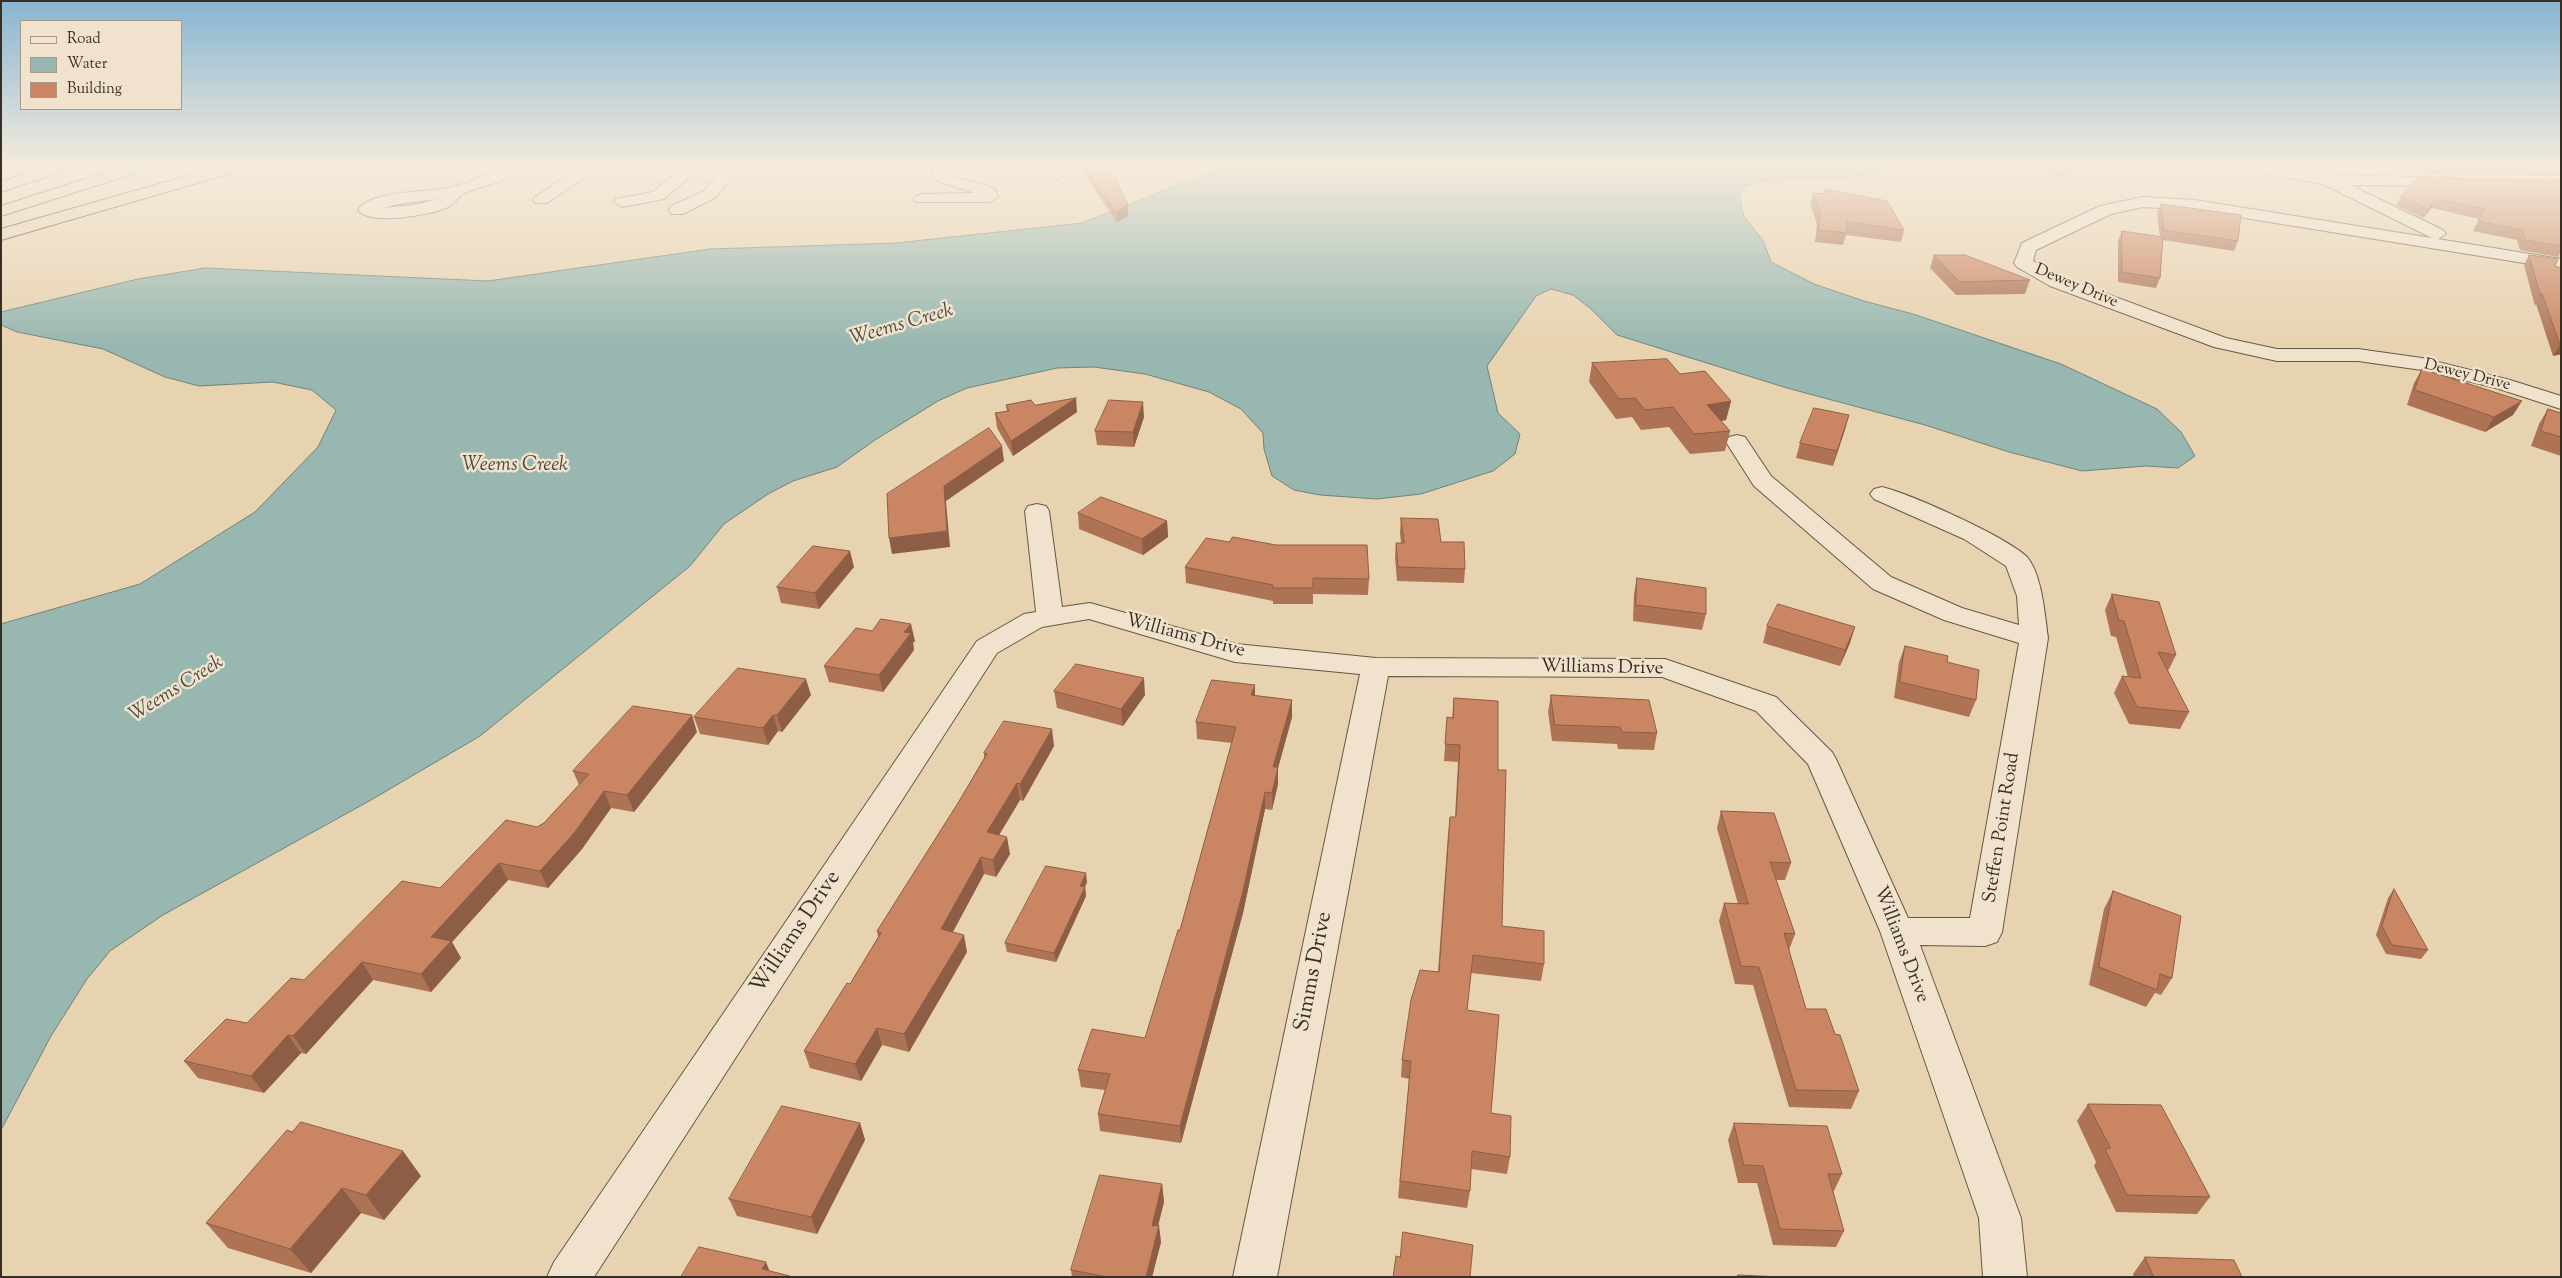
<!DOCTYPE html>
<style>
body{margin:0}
#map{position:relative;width:2562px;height:1278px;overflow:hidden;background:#e8d3b1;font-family:"Sorts Mill Goudy",serif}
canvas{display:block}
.frame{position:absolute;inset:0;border:2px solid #382f24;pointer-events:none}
.legend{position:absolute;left:20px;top:20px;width:162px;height:90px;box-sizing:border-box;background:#f0e2cc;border:1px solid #a69a89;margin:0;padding:6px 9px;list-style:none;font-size:15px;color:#382f24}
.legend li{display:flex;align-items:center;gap:10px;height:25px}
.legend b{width:25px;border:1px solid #a69a89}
</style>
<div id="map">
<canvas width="2562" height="1278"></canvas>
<div class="frame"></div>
<ul class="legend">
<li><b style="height:6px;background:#f0e2cc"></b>Road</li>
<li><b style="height:14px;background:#97b7b0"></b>Water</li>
<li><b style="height:14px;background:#ca8663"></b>Building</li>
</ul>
</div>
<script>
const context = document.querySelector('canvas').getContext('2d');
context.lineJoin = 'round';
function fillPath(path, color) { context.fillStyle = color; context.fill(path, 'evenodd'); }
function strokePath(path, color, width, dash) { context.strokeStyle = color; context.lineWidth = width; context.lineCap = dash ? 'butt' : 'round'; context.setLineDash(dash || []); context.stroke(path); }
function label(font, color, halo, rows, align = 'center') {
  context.font = font + ' "Sorts Mill Goudy",serif'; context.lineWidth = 5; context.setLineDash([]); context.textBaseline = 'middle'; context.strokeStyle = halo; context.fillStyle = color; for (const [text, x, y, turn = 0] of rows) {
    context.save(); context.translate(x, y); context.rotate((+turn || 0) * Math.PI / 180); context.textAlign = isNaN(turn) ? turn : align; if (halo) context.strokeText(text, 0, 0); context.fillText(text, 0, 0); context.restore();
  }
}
const water = new Path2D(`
 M1223,167h681l-59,12 -80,1 -20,6 -6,10 5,21 19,23 8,22 43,22 50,17 49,13 148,50 96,45 24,23 14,24 -17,12 -32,-2 -64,5 -73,-19 -84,-27 -138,-37 -170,-53 -26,-26 -18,-14 -22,-6 -15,7 -49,70 11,47 22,21 -5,20 -22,17 -72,23 -44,5 -57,-4 -26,-5 -22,-14 -8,-27 -1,-16 -22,-24 -32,-17 -64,-18 -51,-7 -37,1 -90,20 -29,13 -63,39 -38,27 -44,14 -25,13 -44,30 -34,42 -210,170 -109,64 -208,115 -53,36 -23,28 -36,57 -50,94v-506l139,-40 115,-72 63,-65 18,-37 -24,-20 -39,-8 -74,4 -34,-9 -62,-28 -86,-17 -16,-7v-13l137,-33 67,-11 283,13 222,-32 186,-6 186,-20z`);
fillPath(water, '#97b7b0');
strokePath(water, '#718178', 1);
const minor = new Path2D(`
 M499,167h20c-13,17 -39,18 -56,27 -6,4 -9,10 -15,13 -16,8 -79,19 -90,3 14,-21 72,-17 95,-23 16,-4 32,-12 46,-20zM437,199l-23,6 -32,3 17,-4z
 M580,167h19l-52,36h-12l-2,-3 2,-3z
 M683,167h18l-37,32 -42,8 -8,-5 2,-3 37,-7z
 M723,167h17l-24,30 -33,17h-12l-2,-4 2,-4 33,-15z
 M930,167h19l-1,8 46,13 4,9 -8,5h-74l-2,-3 2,-3 6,-2 53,-1 -41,-13 -2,-3 2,-6z
 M1032,167h20l11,9 -8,5z
 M2246,167h37l44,8 130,3 2,3 -2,3 -6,2 -101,-1 93,45 3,4 -8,5 123,20v10l-366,-59 -52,-3 -32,7 -75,36 -3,11 31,17 162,60 51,11h81l64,9 88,22 51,16v13l-65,-21 -74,-18 -64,-9h-81l-63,-14 -164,-61 -33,-19 -3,-4 8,-20 78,-37 43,-9 52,3 237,38 -109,-54 -69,-12z
 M1737,435l8,2 26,39 120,101 71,31 57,17 -2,-29 -11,-30 -42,-27 -90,-40 -4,-5 4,-5 8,-2c29,7 125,50 145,70 15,17 18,59 21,81l-46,294 -5,10 -12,4 -65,-1 101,273 6,59h-44l-4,-59 -99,-287 -72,-167 -52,-53 -94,-34 -274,-1 -111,601h-44l127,-603 -125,-12 -146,-43 -47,8 -45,26 -403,624h-47l7,-15 423,-621 47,-27 12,-2 -11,-101 3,-5 9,-2 9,2 3,5 13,96 28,-4 146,41 140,14 289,1 111,38 56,55 4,7 72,159h62l49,-275 -75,-23 -71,-31 -119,-103 -28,-44 3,-5z`);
const highway = new Path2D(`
 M44,167h25l-2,3 -66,22v-10z
 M122,167h25l-2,3 -144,46v-10z
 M218,167h26l-2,3 -241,70v-11z`);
strokePath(minor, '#645847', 2);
strokePath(highway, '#382f24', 2);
fillPath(minor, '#f0e2cc');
fillPath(highway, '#e8d3b1');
fillPath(new Path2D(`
 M1079,167h31l18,49 -11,6z
 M2032,167h49l-20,10z
 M2428,167h133v9l-136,-2z
 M2561,179v72l-3,6 -38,-7 -3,-10 -44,-9 6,-12 -47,-11 -9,10 -27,-13 5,-9z
 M1825,189l79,41 -3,12 -55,-7 -3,10 -28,-3 2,-18 -7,-20 3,-11h11z
 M2161,204l77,37 -4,10 -71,-11 -3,38 -4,10 -38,-6v-41l4,-10 38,6 -3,-23z
 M1934,255l96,25 -5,14 -69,1 -26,-27z
 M2529,255l26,11 6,88 -8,2 -17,-52 -1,2 -11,-41z
 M1592,363l139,38 -5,19 -5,1 9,10 -5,20 -35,3 -21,-27 -28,3 -9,-13 -16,2 -27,-37z
 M2422,369l91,46 -28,17 -78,-27 7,-22z
 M1006,405h29l42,7 -64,44 -16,-28 -2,-15 12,-2z
 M2548,409l13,4v43l-30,-10 8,-22z
 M1849,415l-16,51 -37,-8 4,-15z
 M1144,417l-10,30 -37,-2 -2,-14z
 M1078,513l89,8 1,16 -25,18 -64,-26z
 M1401,518l40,24 24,27 -1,14 -67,-2 -2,-24 1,-14h5l-1,-10z
 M854,567l-35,42 -38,-6 -4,-16z
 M1185,567l184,12 -1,16 -55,-1v10h-40v-3l-87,-18z
 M1637,578l69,36 -4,16 -69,-9 1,-27z
 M2112,594l64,61 -8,16 21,41 -9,17 -51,-5 -15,-31 8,-17 6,1 -12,-40 -5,-1 -6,-26z
 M1767,626l83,17 -10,23 -77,-23z
 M915,641l-2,2 1,7 -31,42 -54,-10 -5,-16z
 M1905,646l42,16 29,38 -7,17 -75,-19 5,-36z
 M1054,691l91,4 -22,31 -66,-18z
 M811,695l-29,37 -4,-1 -10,14 -68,-11 -6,-17z
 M1551,695l106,38 -3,17 -36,-1 -1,-5 -65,-3 -4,-29z
 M1255,696l37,4v17l-14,51v16l-6,26 -7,-1 -22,104 -62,230 -81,-12 -2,-17 7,-24 -24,-3 -3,-17 67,-32 35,-108 52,-187 -35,-4 -1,-17z
 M1454,698l44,72 4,156 42,38 -3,17 -70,-8 -4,37 24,103 19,44 -3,17 -36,-5 -1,22 -3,17 -69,-10 11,-119 -8,-2 1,-17 36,-88 10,-138 2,-17h5l3,-55 -14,-1 3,-44 5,1z
 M697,732l-63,80 -23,-4 -29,41 -34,39 -40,-8 -56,62 9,16 -30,34 -58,-12 -67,74 -5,-1 -37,40 -66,-15 -14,-17 63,-38 57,-43 136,-92 104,-65 35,-38 -6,-14z
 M1054,746l-31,55 -3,-1 -21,35 11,19 -14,23 -12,-3 -31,58 14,20 -58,100 -27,-7 -21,36 -51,-13 -6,-17 46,-67 28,-47 -1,-6 81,-128 26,-45v-5z
 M1721,811l70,52 -6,17h-9l19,54 -6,16 17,59 29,25 24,57 -8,18 -62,-2 -36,-122 -18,-1 -16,-63 5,-18 14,1 -21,-76z
 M1087,882l-2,5 1,9 -30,66 -49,-10 -2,-9z
 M2394,889l34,61 -7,9 -35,-5 -10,-19 12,-37z
 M2113,891l59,87 -11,17 -6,-2 -9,14 -57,-22 15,-76z
 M2088,1104l122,93 -13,17 -81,-2 -22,-46 2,-4 -19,-41z
 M860,1123l5,17 -48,94 -80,-18 -8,-17z
 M1734,1123l108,51 -8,17h-1l11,40 -8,16 -63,-2 -16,-62h-19l-10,-43z
 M287,1130l134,46 -37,44 -23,-7 -50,60 -83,-25 -22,-25z
 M1162,1184l2,18 -6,23 3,17 -9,35h-80l-1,-7z
 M2145,1257l97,20h-108l-1,-3z`), '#ae7355');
fillPath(new Path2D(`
 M2064,167h17l-20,10z
 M2437,199l-5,9 -9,10 5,-9z
 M1128,205v11l-11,6 -1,-10z
 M2561,344v10l-8,2 7,-11z
 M1076,398l1,14 -64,44 -2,-15z
 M1731,401l-5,19 -23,4 4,-19z
 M2522,401l-9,14 -28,17 9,-15z
 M1143,402l1,15 -10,30 -1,-15z
 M1849,415l-4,15 -12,36 4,-15z
 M1002,446l2,15 -58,40 4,46 -58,7 -3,-16 55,-52z
 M1167,521l1,16 -25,18 -1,-16z
 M850,551l4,16 -35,42 -4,-16z
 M911,624l4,17 -2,2 1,7 -31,42 -4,-17 25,-43z
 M1855,627l-5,16 -10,23 5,-16z
 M1144,678l1,17 -22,31 -2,-17z
 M806,679l5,16 -29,37 -5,-17z
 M1255,685v17l-4,-7z
 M1292,700v17l-14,51v16l-6,26 1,-43z
 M692,715l5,17 -63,80 -7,-17z
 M773,715l5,16 -10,14 -5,-17z
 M1052,729l2,17 -31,55 -3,-17z
 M1017,783l3,17 -30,50 -3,-18z
 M604,791l7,17 -29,41 -34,39 -8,-17z
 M1265,792v17l-22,104 -62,230 -1,-17z
 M1007,837l3,17 -14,23 -3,-17z
 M981,857l3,17 -39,72 -4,-17z
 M499,863l9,17 -56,62 9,16 -30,34 -10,-18 10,-37z
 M1086,873l1,9 -2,5 1,9 -30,66 -2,-9 26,-67z
 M964,935l3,17 -58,100 -5,-18z
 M362,962l11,18 -67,74 -13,-18z
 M877,1028l5,17 -21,36 -6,-17z
 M288,1035l13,18 -37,40 -13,-17z
 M860,1123l5,17 -48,94 -6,-17z
 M403,1151l18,25 -37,44 -18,-25z
 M1162,1184l2,18 -10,40 -2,-16z
 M342,1188l19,25 -50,60 -21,-24z
 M1159,1225l2,17 -9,35h-6z
 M766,1262l6,15 -10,-8z`), '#8d5e45');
const building = new Path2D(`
 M1085,167h25l18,38 -12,7z
 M2417,178l144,2v66l-36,-6 -3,-10 -44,-9 7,-12 -48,-10 -9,10 -27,-13z
 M1825,189l62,12 17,29 -57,-8 -1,11 -28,-3 2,-18 -7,-19 13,1z
 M2161,204l80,11 -3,26 -74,-11z
 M2122,231l41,6 -3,41 -38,-6z
 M1934,255h31l65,25 -70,2z
 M2529,255l29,4 -3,7 6,2v76l-1,1 -18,-52 -1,3z
 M1667,359l13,15 25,-3 26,30 -24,4 23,26 -36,3 -21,-27 -28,3 -10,-12 -16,1 -27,-36z
 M2422,369l100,32 -28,16 -79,-27z
 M1076,398l-65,43 -16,-28 14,-2 -3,-6 25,-5 4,5z
 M1109,400l34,2 -10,30 -38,-1z
 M1814,408l35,7 -12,36 -37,-8z
 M2548,409l13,4v24l-20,-6z
 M989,428l13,18 -58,40 3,45 -58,7 -2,-44z
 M1101,497l66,24 -25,18 -64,-26z
 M1401,518l37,1 3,23h23l1,27 -67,-2 -2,-24h8z
 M1233,537l43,8h91l2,34 -56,-1v10h-40v-3l-88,-18 21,-29 23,4z
 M813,546l37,5 -35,42 -38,-6z
 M1637,578l69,10v26l-70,-9z
 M2112,594l47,8 17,53 -18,-3 31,60 -52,-5 -15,-31 19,2 -17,-57 -5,-1z
 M1778,604l77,23 -10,23 -78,-24z
 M881,619l30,5 -7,8 7,1 -32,42 -55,-9 32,-38 16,3z
 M1905,646l43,10 -1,6 32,8 -3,30 -76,-18z
 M1076,664l68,14 -23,31 -67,-18z
 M738,668l68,11 -29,36h-4l-10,13 -69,-11z
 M1212,680l43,5 -4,10 41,5 -19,67h5l-6,26 -7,-1 -23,103 -62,231 -82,-12 12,-40 -32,-4 14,-41 53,9 33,-108h2l56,-203 -40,-5z
 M1551,695l98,5 8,33 -35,-1 -2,-5 -65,-2z
 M1454,698l44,3v69h8l-4,156 42,5v33l-71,-9 -6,55 32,5 -8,98 20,3 -1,41 -38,-6 -2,40 -70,-10 11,-120 -9,-1 9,-60 9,-30 19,2 11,-155h6l4,-72 -15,-1 2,-27 6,1z
 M633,706l59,9 -65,80 -23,-4 -29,41 -35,39 -41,-8 -68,74 20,4 -30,33 -59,-12 -69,74 -5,-1 -37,41 -67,-15 42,-42 21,4 44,-45 13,2 98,-99 38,7 66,-68 31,7 7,-4 45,-49 -16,-3z
 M1004,721l48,8 -32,55 -3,-1 -30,49 20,5 -14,23 -12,-3 -40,72 23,6 -60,99 -27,-6 -22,36 -51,-13 43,-68 3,1 31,-51 -4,-2 81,-128 29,-49 -3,-1z
 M1721,811l53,2 17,50 -21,-1 25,72 -11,-1 22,76h20l9,25 5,1 19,56 -63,-1 -37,-123 -18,-1 -17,-63 24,1z
 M1046,866l40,7 -6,13 5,1 -31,66 -49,-10z
 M2394,889l34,61 -36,-5 -10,-19z
 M2113,891l68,25 -9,62 -12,-4 -3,16 -58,-23z
 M2088,1104l73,1 49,92 -83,-2 -22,-46 5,-1z
 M782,1106l78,17 -49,94 -82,-18z
 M301,1122l102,29 -37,44 -24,-7 -52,61 -84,-26 81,-93 5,2z
 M1734,1123l93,3 15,48h-14l16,57 -64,-2 -17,-63 -19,-1z
 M1100,1175l62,9 -10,42 7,-1 -13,52h-38l-37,-7z
 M1403,1232l70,13 -3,32h-77l3,-21 4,1z
 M699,1247l67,15 -4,7 28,7v1h-109z
 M2145,1257l89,3 8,17h-88z
 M1738,1275l44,2h-44z`);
fillPath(building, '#ca8663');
strokePath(building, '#8d5e45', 1);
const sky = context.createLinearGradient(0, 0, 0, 346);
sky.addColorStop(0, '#87b5d2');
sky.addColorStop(0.48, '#f5ebdc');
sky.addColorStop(1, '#f5ebdc00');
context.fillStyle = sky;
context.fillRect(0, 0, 2562, 346);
label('16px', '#382f24', '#f0e2cc', [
 ["Dewey Drive",2076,287,23],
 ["Dewey Drive",2467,376,14]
]);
label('19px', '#382f24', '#f0e2cc', [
 ["Williams Drive",1185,637,15],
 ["Williams Drive",1602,669,1],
 ["Steffen Point Road",2003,828,-81],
 ["Williams Drive",1900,945,69]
]);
label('italic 20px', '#4b4a40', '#f0e2cc', [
 ["Weems Creek",902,326,-16],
 ["Weems Creek",515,467],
 ["Weems Creek",177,690,-32]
]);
label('22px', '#382f24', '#f0e2cc', [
 ["Williams Drive",797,933,-56],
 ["Simms Drive",1315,972,-79]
]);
</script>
